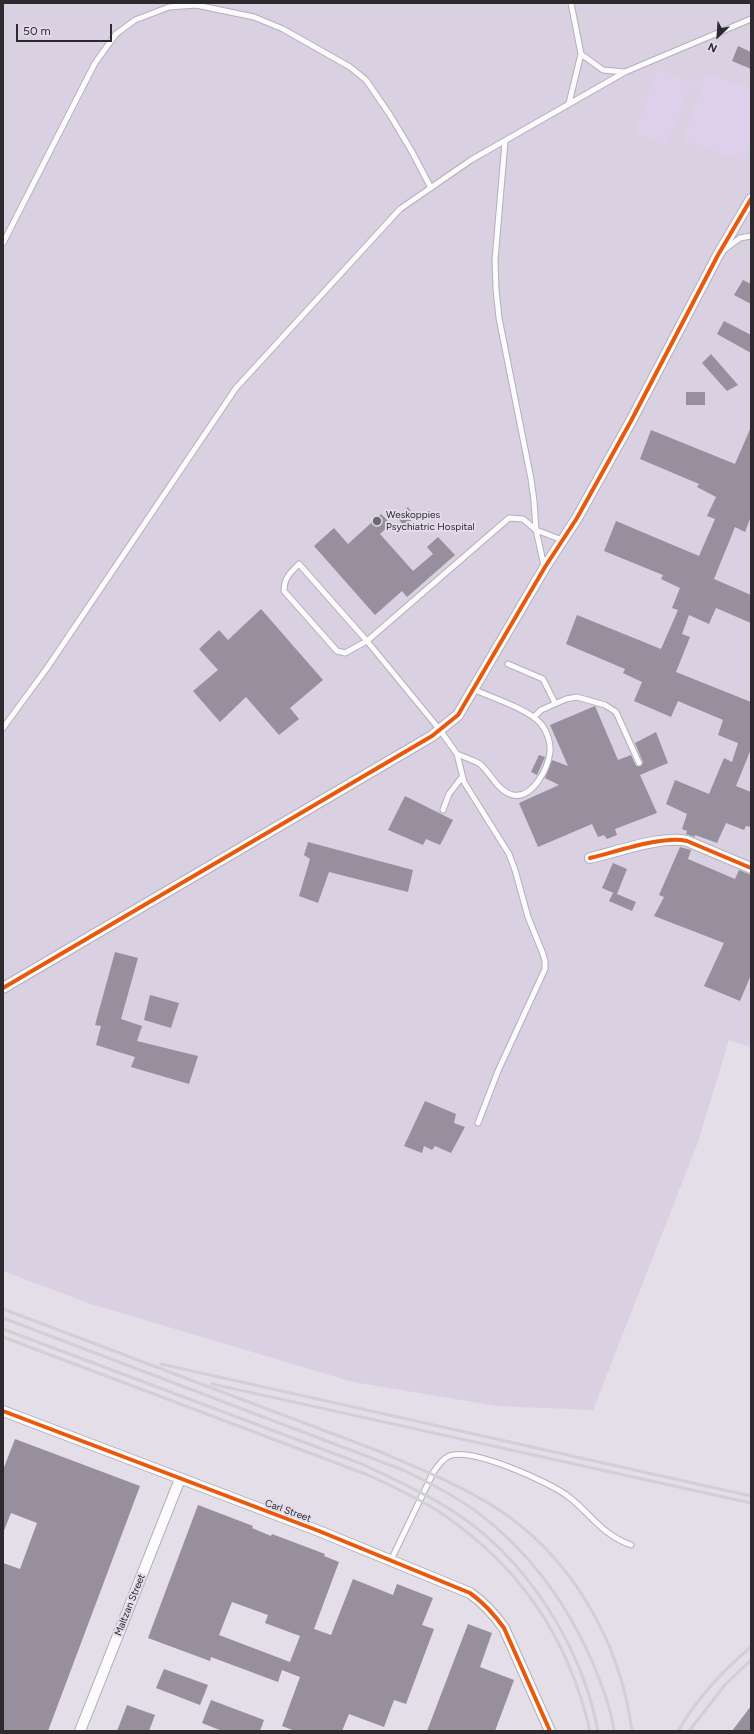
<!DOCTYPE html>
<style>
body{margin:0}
#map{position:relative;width:754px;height:1734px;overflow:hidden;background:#e3dee8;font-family:Figtree,sans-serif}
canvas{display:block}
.frame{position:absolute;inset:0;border:4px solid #2c292f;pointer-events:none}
.north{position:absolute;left:698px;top:16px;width:40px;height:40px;-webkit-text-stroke:3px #e3dbeb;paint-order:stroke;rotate:205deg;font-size:11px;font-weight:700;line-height:16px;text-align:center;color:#2c292f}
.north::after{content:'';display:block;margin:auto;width:14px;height:18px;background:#2c292f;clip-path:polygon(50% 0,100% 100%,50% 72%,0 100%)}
.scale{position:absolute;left:16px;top:24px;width:96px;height:18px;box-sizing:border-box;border:2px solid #2c292f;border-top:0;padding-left:5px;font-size:12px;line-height:14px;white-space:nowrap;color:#2c292f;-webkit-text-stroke:3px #e3dbeb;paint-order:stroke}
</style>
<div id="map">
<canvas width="754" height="1734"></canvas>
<div class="frame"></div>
<div class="north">N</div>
<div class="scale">50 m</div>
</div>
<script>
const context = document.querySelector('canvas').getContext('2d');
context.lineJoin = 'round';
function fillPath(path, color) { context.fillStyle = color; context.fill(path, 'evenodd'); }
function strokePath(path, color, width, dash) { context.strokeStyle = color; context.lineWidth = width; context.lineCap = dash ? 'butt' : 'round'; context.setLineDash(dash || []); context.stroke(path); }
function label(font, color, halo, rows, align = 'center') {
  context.font = font + ' Figtree,sans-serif'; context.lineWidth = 4; context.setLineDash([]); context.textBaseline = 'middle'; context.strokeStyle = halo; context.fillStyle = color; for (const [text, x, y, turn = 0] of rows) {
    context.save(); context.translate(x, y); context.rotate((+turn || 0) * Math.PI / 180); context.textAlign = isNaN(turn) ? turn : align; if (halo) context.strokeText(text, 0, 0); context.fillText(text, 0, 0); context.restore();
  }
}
fillPath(new Path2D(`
 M3,3h748v1044l-22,-7 -31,102 -105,268 -96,-4 -144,-24 -265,-79 -85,-32z`), '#d9d0e2');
fillPath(new Path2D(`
 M658,69l33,14 -24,63 -33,-13z
 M706,73l45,16v49l-9,23 -59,-21z`), '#ded0ea');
fillPath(new Path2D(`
 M738,46l13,6v17l-19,-8z
 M743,280l8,4v20l-17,-9z
 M724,321l27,14v18l-34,-19z
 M711,354l27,31 -11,6 -25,-28z
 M686,392h19v13h-19z
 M751,427v89l-6,16 -10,-5 -21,52 37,16v28l-35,-15 -7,16 -20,-9 -7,19 8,3 -14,35 75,30v47l-15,37 15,6v35l-5,-1 -2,4 -18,-7 -9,20 -22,-8v2l-9,-3 1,-3 -5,-2 5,-15 -21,-10 9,-24 34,14 15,-36 8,4 6,-19 -20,-8 5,-15 -45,-19 -7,16 -37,-16 8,-19 -19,-9 2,-4 -59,-25 11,-29 84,34 17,-39 -6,-2 8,-20 -19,-9 2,-4 -59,-24 12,-30 83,35 16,-37 -8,-3 9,-19 -19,-10 2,-3 -59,-25 11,-29 84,34z
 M408,507l7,10 -11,9 -7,-9z
 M381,514l10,10 -11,10 33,37 20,-17 -6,-7 11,-10 17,18 -48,42 -5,-6 -27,24 -61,-69 20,-18 14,16z
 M261,609l62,71 -33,28 9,11 -20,16 -33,-38 -26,25 -27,-31 25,-21 -19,-21 20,-19 9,10z
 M595,706l23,54 13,-5 5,11h5l2,-4 -8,-19 21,-11 12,31 -28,12 17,38 -42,16 2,6 -10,4 -3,-4 -6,2 -6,-13 -54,23 -19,-44 40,-18 -14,-7 7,-18 16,6 -18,-41z
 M539,755l6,2 -8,18 -6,-3z
 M405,796l48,24 -13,25 -14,-6 -3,6 -35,-15z
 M308,842l105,28 -5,22 -79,-20 -11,31 -19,-7 11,-37 -6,-4z
 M680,847l11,3 -3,9 47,20 4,-9 12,5v100l-11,26 -36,-15 20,-43 -70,-27 10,-19 -5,-2z
 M613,863l14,6 -10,25 19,8 -4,9 -23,-10 4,-8 3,1 -14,-6z
 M115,952l23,6 -17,61 21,7 -5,15 61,15 -9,28 -58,-17 4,-10 -39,-12 5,-19 -6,-1z
 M150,995l29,8 -8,25 -27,-8z
 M425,1101l31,13 -2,9 11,4 -14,26 -16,-7 -3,4 -8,-4 -2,7 -18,-7z
 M15,1439l125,47 -92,245h-45v-168l17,6 17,-46 -26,-10 -8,20v-63z
 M198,1505l55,21 -1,2 19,8 1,-2 53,20 -1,2 15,6 -25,67 17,6 22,-56 40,16 4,-11 36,14 -11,27 12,4 -28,75 -12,-4 -10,27 -35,-13 -7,17h-47l-13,-5 18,-49 -18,-7 -4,12 -67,-25 -1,4 -62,-23zM232,1602l36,13 -3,8 35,13 -10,26 -71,-27z
 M468,1624l24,9 -12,34 34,13 -19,51h-68z
 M164,1669l44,16 -8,20 -44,-17z
 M211,1700l53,20 -4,11h-38l-20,-8z
 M127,1705l28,10 -6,16h-32z
 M751,1706v25h-19z`), '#978f9d');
const lane = new Path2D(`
 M581,54l22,16 22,2
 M569,103l12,-49 -10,-51
 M505,142l-10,118 1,29 3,29 32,161 3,22 2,29 8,36
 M3,243l92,-180 21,-29 19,-14 34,-13 27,-2 58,12 29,12 67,38 16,13 24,35 21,35 20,38
 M724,250l16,-12 11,-2
 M508,664l35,15 12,24
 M534,717l7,-7 25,-11 11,-2 28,8 11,7 23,51
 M3,728l44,-60 189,-280 164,-179 71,-49 154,-88 126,-53
 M457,754c7,3 16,6 23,10 11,9 17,27 33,31 20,4 35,-27 37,-43 1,-9 -3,-21 -9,-28 -12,-15 -51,-27 -68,-35
 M443,810l6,-16 13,-17
 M478,1123l20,-52 47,-102v-8l-2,-7 -15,-37 -13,-47 -6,-16 -45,-72 -7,-28 -17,-24 -73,-89 -68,-77c-9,9 -15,14 -15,27l53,60 8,2 22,-12 142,-123 14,1 13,11 26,10
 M391,1560l42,-87c4,-6 9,-14 16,-17 22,-9 101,26 120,41 22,17 33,38 62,48`);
const street = new Path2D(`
 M590,858c26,-6 73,-23 97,-17l64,27
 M3,988l429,-252 26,-21 87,-148 32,-49 54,-97 87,-166 33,-56
 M3,1411l316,120 151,62c14,10 24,21 34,35l46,103
 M80,1731l100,-252`);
strokePath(lane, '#b3b0b7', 7);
strokePath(street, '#b3b0b7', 12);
strokePath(lane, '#fbfafc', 5);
strokePath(street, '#fbfafc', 10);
strokePath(new Path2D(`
 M3,1309l378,143c37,16 74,31 109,52 80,49 130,136 142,227
 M3,1318l400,152c25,12 51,25 74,42 51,38 90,91 115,149 9,22 19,47 22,70
 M3,1329l359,135c30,14 59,27 86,44 77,47 133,136 150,223
 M3,1337l365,138c24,11 48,22 70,36 81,54 130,125 152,220
 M161,1364l590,132
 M212,1384l539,119
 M678,1731c19,-32 44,-60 73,-84
 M689,1731l36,-46 26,-25`), '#d1d0d3', 3);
strokePath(new Path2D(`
 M590,858c26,-6 73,-23 97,-17l64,27
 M3,988l429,-252 26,-21 87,-148 32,-49 54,-97 87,-166 33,-56
 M3,1411l316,120 151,62c14,10 24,21 34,35l46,103`), '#e8590c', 4);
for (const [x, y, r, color] of [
 [377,521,5,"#6c6870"]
]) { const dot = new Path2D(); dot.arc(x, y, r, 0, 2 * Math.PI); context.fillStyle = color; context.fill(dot); strokePath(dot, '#e3dbeb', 1.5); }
label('10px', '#2c292f', '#e3dbeb', [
 ["Weskoppies",386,515],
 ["Psychiatric Hospital",386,527]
], 'left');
label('10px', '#2c292f', '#e3dbeb', [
 ["Carl Street",288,1511,20],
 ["Maltzan Street",130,1605,-68]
]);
</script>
